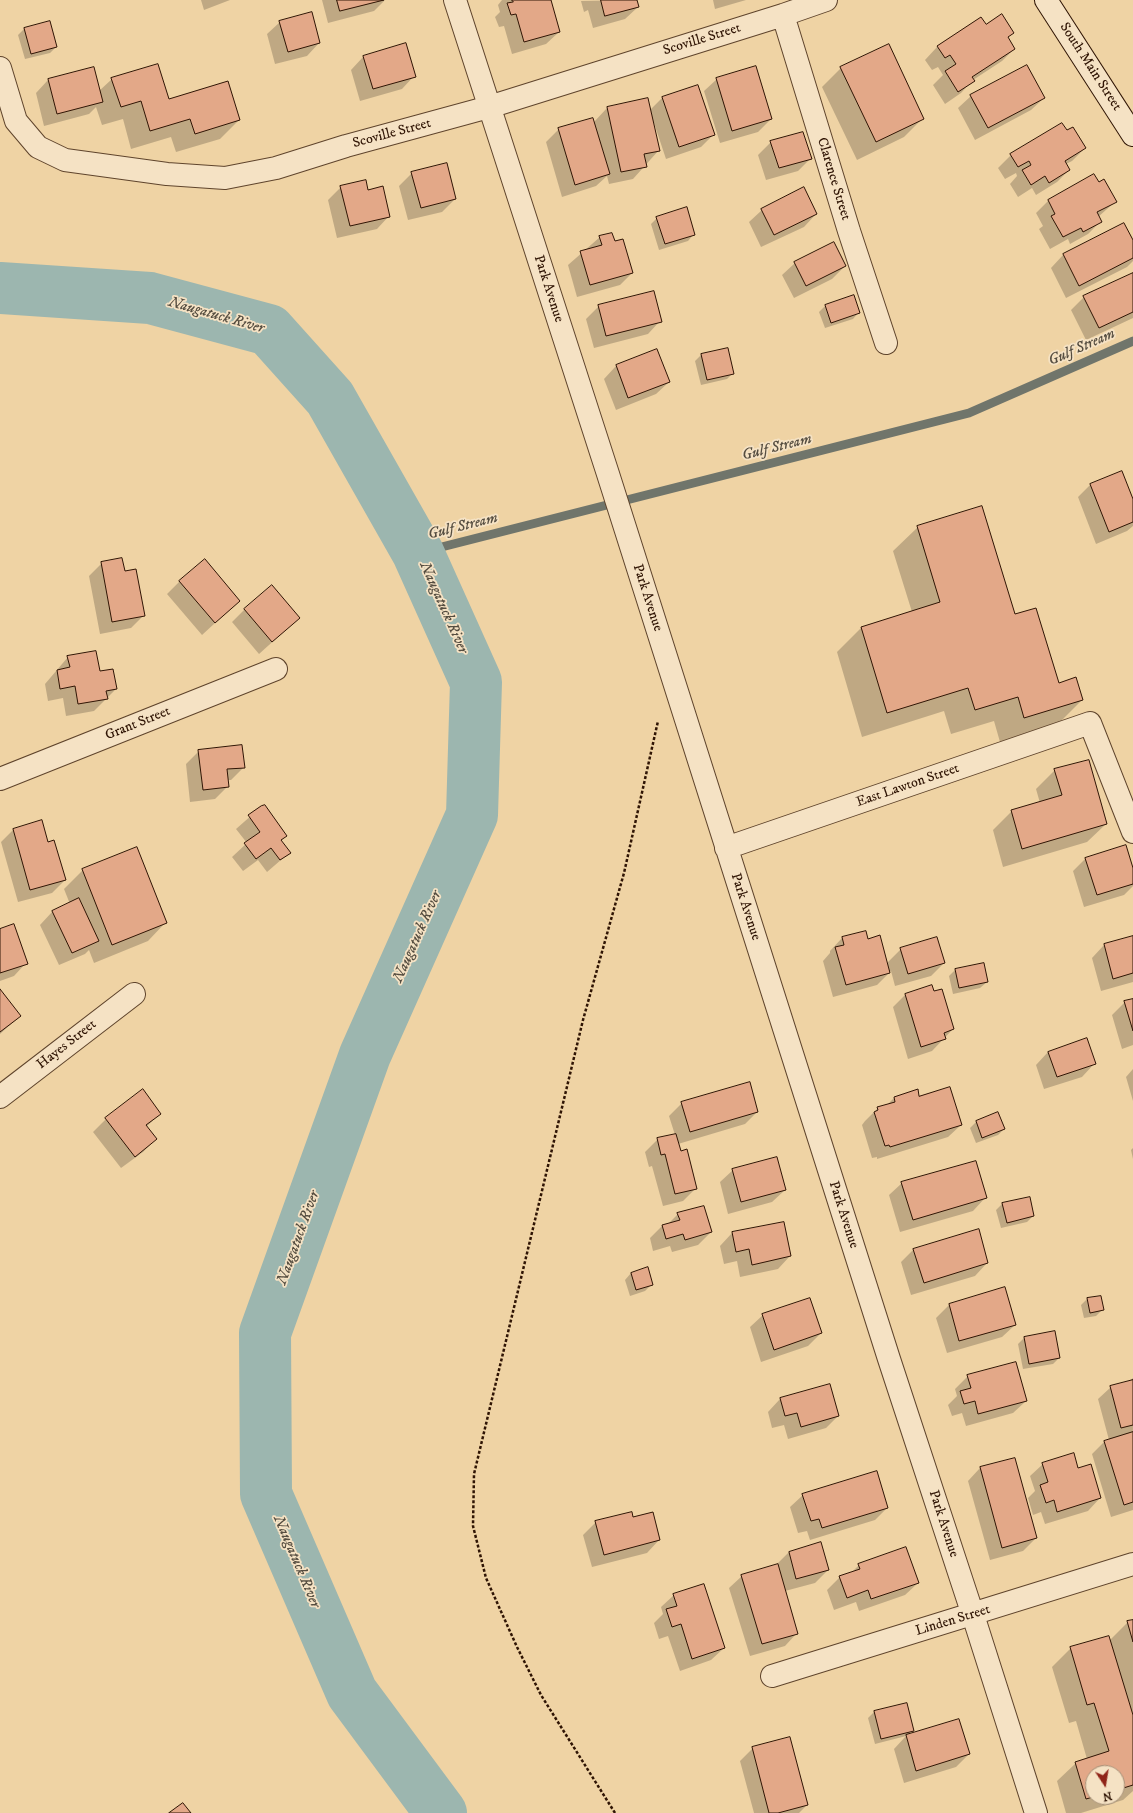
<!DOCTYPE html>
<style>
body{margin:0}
#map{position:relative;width:1133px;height:1813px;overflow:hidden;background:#efd3a4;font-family:"IM FELL DW Pica",serif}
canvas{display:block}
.north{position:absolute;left:1085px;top:1765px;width:40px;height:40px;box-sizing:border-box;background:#f5e2c4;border:1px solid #a69077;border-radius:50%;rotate:168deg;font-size:11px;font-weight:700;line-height:16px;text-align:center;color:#2f1404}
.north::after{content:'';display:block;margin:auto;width:14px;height:18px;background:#8f2418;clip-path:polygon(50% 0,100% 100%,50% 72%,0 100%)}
</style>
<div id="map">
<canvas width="1133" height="1813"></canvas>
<div class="north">N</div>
</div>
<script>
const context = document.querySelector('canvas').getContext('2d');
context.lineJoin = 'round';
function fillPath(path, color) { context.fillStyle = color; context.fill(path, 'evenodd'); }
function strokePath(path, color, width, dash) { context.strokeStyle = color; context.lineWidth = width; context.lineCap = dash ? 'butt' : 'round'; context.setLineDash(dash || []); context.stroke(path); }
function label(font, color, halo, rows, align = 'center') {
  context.font = font + ' "IM FELL DW Pica",serif'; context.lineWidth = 3.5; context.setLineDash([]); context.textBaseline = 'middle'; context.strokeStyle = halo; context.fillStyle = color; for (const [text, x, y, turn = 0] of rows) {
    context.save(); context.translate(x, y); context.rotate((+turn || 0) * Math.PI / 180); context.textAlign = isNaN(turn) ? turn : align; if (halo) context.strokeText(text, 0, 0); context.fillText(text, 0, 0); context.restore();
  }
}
fillPath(new Path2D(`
 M201,0h29l-26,10z
 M322,0h63l-11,11 -46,12z
 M502,0h48l9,32 -13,12 -34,10 -8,-28 -5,1 -4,-10 5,-5 -2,-7z
 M636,0l2,7 -13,12 -32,9 -5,-18 -4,2 -3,-11z
 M713,0h33l-31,9z
 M981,18l5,8 27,7 -6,5 7,11 -12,12 -29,19 -12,13 -16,11 -12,-19 10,-10 -5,-8 -6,3 -7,-10 12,-13z
 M49,22l7,25 -6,6 -25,6 -7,-24 6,-6z
 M280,22l39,21 -12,13 -32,8 -8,-30z
 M405,44l9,32 -12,13 -42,12 -9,-31 12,-13z
 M888,45l35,73 -19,19 -47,23 -35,-73 19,-19z
 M112,79l56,22 71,19 -19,19 -44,13 -5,-15 -40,12 -8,-30 -21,6 -6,-18 -7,7 -45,12 -8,-33 12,-13 51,11z
 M717,79l54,40 -13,13 -38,11 -16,-52z
 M971,96l73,2 -13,12 -56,30 -17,-32z
 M662,98l51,37 -12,12 -35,12 -12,-36 -1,1 6,26 -26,29 -24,5 -2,-8 -11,10 -34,11 -16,-55 13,-13 35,-7 13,-14 43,2z
 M1062,124l5,8 18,16 -13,13 -6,3 3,6 -12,12 -21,13 -4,-7 -14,9 -8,-13 7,-8 -1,-3 -11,6 -7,-11 13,-13z
 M771,142l39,17 -12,12 -32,9 -8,-25z
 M412,173l43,26 -13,13 -34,8 -9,-34z
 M1094,175l5,8 16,19 -17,15 3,4 -13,13 -18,10 -2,-5 -18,10 -11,-20 4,-3 -7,-13 12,-12z
 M341,187l26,4 22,25 -12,13 -40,9 -9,-38z
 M762,210l54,4 -12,13 -43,20 -12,-25z
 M657,218l37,16 -6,7 -29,9 -8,-26z
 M1124,224l9,18v19l-6,6 -61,31 -15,-30 12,-13z
 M600,237l14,6 18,30 -12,12 -43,12 -9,-32z
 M795,263l50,3 -13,13 -38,19 -12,-23z
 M1133,274v44l-47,22 -15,-30 13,-13z
 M599,306l61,15 -12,13 -54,14 -8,-29z
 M825,306l34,6 -6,7 -28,9 -6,-16z
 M727,349l6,24 -6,6 -26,6 -6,-24 6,-6z
 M616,366l53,16 -13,12 -40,16 -12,-31z
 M1090,485l43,17v24l-6,5 -31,13 -18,-47z
 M918,527l96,88 45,69 23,16 -24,24 -58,18 -6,-21 -43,13 -7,-23 -82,26 -25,-85 24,-24 51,-16 -19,-61z
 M102,563l22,9 19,44 -12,12 -31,6 -11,-58z
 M180,581l59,20 -37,34 -35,-41z
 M245,609l54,9 -40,36 -27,-32z
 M68,657l31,15 17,17 -22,22 -28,5 -3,-18 -15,3 -3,-17z
 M199,751l45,16 -13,13h-4l1,6 -13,13 -25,3 -4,-38z
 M1055,770l51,54 -19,18 -84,25 -10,-37 19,-19 28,-8 -4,-14z
 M261,807l25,29 -5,5 8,12 -22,19 -9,-12 -15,11 -11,-14 15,-14 -11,-14z
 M13,830l34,13 18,37 -13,13 -34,9 -17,-60z
 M1125,846l8,25v15l-9,9 -40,12 -11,-36 12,-12z
 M83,870l83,52 -18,19 -54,22 -5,-13 -4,4 -26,11 -19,-40 12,-13 18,-8 -6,-15z
 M0,930l26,33 -12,13 -14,5z
 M865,932l2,8 20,23 14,-14 43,14 -13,13 -36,10 -4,-15 -14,14 -44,12 -10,-36 7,-8v-2l12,-13z
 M1133,937v45l-32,9 -9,-33 12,-13z
 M955,970l32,12 -7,6 -27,6 -4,-18z
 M0,990l20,26 -20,18z
 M905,995l48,34 -21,22 -24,8 -15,-52z
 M1133,1000v45l-11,4 -10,-34 13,-13z
 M1048,1052l46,12 -12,13 -38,12 -8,-24z
 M1133,1069v32l-7,-24z
 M142,1091l18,23 -14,13 10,12 -13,13 -22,16 -28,-36 13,-13z
 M919,1097l42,28 -13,12 -71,22v-2l-5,1 -10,-33 3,-4 13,-13 8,-2 8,-8z
 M682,1103l75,9 -12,12 -67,20 17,45 -12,12 -20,5 -11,-40 -3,1 -4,-15 13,-13 17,-4 -6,-19z
 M998,1113l6,16 -6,6 -22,8 -6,-15 6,-6z
 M1133,1148v11l-2,-9z
 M733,1170l52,20 -13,12 -44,12 -8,-32z
 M902,1183l83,15 -12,13 -73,21 -11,-37z
 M1029,1198l4,18 -6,6 -26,6 -5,-18 6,-6z
 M678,1214l33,18 -13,13 -26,7 -2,-6 -17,5 -3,-13 12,-12 6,-2z
 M732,1233l58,23 -12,13 -38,8 -3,-16 -13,3 -4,-18z
 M914,1249l73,14 -12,13 -64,19 -10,-33z
 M631,1273l21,11 -7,7 -15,5 -5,-16z
 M1005,1289l10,36 -13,12 -55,16 -11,-35 13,-13z
 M1087,1299l16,10 -7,7 -12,2 -3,-13z
 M763,1315l58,18 -13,13 -47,16 -11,-35z
 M1025,1337l34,21 -6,6 -30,5 -5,-25z
 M968,1376l58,25 -13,12 -47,13 -4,-13 -10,3 -4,-11 9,-9 -2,-7z
 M1133,1378v132l-22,7 -19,-63 12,-12 5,-2 -11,-41 13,-12 18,-6z
 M780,1399l58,17 -12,12 -38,11 -4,-14 -12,3 -4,-16z
 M1043,1464l34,5 23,29 -12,13 -43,13 -4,-12 -8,3 -5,-17 7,-7 -5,-15z
 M980,1468l56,70 -13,13 -33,9 -22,-79z
 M803,1495l84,13 -12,12 -65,20 -3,-9 -9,2 -8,-26z
 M632,1518l27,22 -12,13 -55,14 -9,-32 13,-13z
 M789,1552l39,18 -13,13 -30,8 12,42 -12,13 -35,10 -21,-68 13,-12 34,-11z
 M859,1565l59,18 -13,12 -46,16 -3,-9 -22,8 -7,-20 13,-13 10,-3z
 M674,1595l50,53 -13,12 -31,11 -12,-35 -9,3 -5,-16 9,-9 -2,-7z
 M1133,1621v170l-10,9 -42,13h-15l-9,-32 19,-18 11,-4 -11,-38 -7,2 -17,-56 19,-19 38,-7 19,-19zM1093,1773h24v24h-24z
 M874,1712l38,18 -5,6 62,18 -13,13 -52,16 -10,-34 12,-13 -31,8 -7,-26z
 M753,1748l54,57 -8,8h-45l-14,-52z`), '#0003');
strokePath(new Path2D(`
 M418,553l551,-140 164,-72`), '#70756b', 9);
strokePath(new Path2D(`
 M0,288l150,10 119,32 61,68 88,155 58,129 -4,133 -107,240 -100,278 1,161 86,199 89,120`), '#9cb6af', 52);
const building = new Path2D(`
 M337,0h47l-44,11z
 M512,0h39l9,32 -36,10 -8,-28 -5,1 -4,-12 6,-1z
 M601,0h36l2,7 -34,9z
 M312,12l8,31 -32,9 -9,-31z
 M1002,14l12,19 -6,4 7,12 -43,28 3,4 -17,11 -13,-21 11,-7 -6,-9 -5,3 -8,-12 44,-29 5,7z
 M50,21l7,26 -26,7 -7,-26z
 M406,43l10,34 -43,12 -10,-33z
 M889,44l35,75 -48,23 -36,-75z
 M158,64l11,35 59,-18 12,39 -45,14 -5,-15 -40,12 -9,-30 -20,6 -10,-29z
 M1027,65l18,33 -57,30 -18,-33z
 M756,66l16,53 -40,12 -16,-53z
 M94,67l9,35 -46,12 -9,-35z
 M698,85l17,50 -36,12 -17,-50z
 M648,98l12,53 -16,3 3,13 -26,5 -14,-65z
 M593,118l17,56 -35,11 -17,-57z
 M1062,123l5,7 6,-3 13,21 -21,13 5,9 -21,13 -4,-7 -14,9 -9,-15 9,-5 -2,-4 -11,6 -8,-13z
 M803,132l9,27 -33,9 -9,-27z
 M447,163l9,36 -35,9 -10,-36z
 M1094,174l5,8 5,-3 13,23 -20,10 5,10 -19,10 -2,-4 -18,9 -12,-21 4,-2 -7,-14z
 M366,180l2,10 15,-4 7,31 -40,9 -10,-40z
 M804,187l13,27 -43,21 -13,-26z
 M687,207l8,28 -30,9 -9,-27z
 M1124,223l9,17v18l-54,28 -16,-32z
 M612,233l3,8 8,-2 10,34 -43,12 -10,-34 22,-6 -3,-9z
 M834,242l12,24 -40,20 -12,-24z
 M1133,273v39l-34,16 -16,-32z
 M654,291l8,31 -56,14 -8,-31z
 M854,295l6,18 -29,10 -6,-18z
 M728,348l6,26 -27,6 -6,-26z
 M657,349l13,33 -42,16 -12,-33z
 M1122,471l11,28v23l-24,10 -19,-48z
 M982,506l33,108 21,-6 23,75 17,-6 7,23 -59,18 -6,-21 -43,13 -7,-22 -81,25 -26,-86 79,-25 -23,-76z
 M122,558l3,13 11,-2 9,47 -33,6 -11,-60z
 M205,559l35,42 -25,22 -36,-42z
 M272,585l28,33 -28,24 -28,-33z
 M96,651l4,20 13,-2 4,20 -11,2 2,8 -30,5 -3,-18 -15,3 -3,-19 13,-3 -3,-11z
 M242,745l3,23 -18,1 2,18 -26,3 -5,-40z
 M1089,760l18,64 -85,25 -11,-39 51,-15 -8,-26z
 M265,805l22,31 -6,4 10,13 -11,7 -9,-12 -15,11 -12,-16 16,-11 -12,-17 13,-9z
 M42,820l6,22 6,-2 12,40 -36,10 -17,-61z
 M1126,845l7,23v16l-36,11 -12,-37z
 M137,847l30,76 -55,22 -30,-76z
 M79,898l20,43 -27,12 -20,-42z
 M14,924l14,40 -28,9v-44z
 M866,931l2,8 12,-4 10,38 -44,12 -11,-38 9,-2 -2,-8z
 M1133,936v37l-20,6 -9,-35z
 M937,937l8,26 -37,11 -8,-26z
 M984,963l4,19 -29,6 -4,-19z
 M932,985l2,6 8,-2 12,40 -10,4 2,6 -25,8 -16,-53z
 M0,989l21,27 -21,16z
 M1133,999v32l-9,-30z
 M1087,1038l9,26 -39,13 -9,-25z
 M750,1082l8,30 -68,20 -9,-30z
 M950,1087l12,38 -72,22 -1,-2 -4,1 -11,-34 4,-2 -1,-3 18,-5 -1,-5 24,-8 1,7z
 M143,1089l18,25 -15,11 11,14 -22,18 -30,-39z
 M998,1112l7,17 -23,9 -6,-17z
 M676,1134l5,17 6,-2 10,40 -22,5 -10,-40 -4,1 -4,-17z
 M777,1157l9,33 -45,12 -9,-33z
 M976,1161l11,37 -74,22 -12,-38z
 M1030,1197l4,19 -27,7 -5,-20z
 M704,1206l8,26 -27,8 -2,-6 -17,5 -4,-14 18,-5 -3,-7z
 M784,1222l7,34 -39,9 -3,-16 -13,3 -4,-20z
 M979,1229l9,34 -64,20 -11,-34z
 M648,1267l5,18 -17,5 -5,-17z
 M1005,1287l11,38 -57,16 -10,-37z
 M1101,1296l3,14 -14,3 -3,-15z
 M810,1298l12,35 -48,17 -12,-36z
 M1055,1331l5,27 -31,6 -5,-27z
 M1016,1362l11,39 -49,13 -3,-13 -11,3 -4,-13 11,-3 -4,-13z
 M1133,1380v45l-12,3 -11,-42z
 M830,1384l9,32 -38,11 -4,-14 -12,3 -5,-18z
 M1133,1432v70l-9,3 -20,-64z
 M1074,1453l4,15 13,-4 10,34 -44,14 -3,-12 -8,3 -6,-18 8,-3 -6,-19z
 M1015,1458l22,80 -35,10 -22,-81z
 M877,1471l11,37 -66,20 -3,-9 -8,2 -9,-27z
 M632,1512l1,5 20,-5 7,28 -56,15 -9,-34z
 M821,1542l8,28 -33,9 -7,-27z
 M906,1547l13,36 -48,16 -3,-9 -21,8 -8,-22 21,-7 -2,-5z
 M778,1564l20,70 -36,10 -21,-69z
 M704,1584l21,64 -33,11 -11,-35 -9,3 -6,-18 11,-3 -4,-12z
 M1133,1620v22l-6,-21z
 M1109,1636l24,79v70l-16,5v-17h-24v24l-7,2 -11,-37 34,-11 -15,-48 -7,2 -17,-58z
 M907,1703l7,28 -33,8 -7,-28z
 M959,1719l11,35 -54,17 -10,-36z
 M790,1737l18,68 -30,8h-9l-17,-66z
 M183,1803l8,10h-22z`);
fillPath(building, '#e3a888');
strokePath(building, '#2f1404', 1);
const minor = new Path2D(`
 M455,0l153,474 281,885 84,256 63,198
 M783,15l66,216 37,112
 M0,68l16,53 22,26 27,13 102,14 58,4 51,-10 70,-22 143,-39 294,-92 43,-15
 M0,779l276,-110
 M726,848l364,-125 43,109
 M0,1097l134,-103
 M772,1676l361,-112`);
const secondary = new Path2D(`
 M1046,0l87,135`);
strokePath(minor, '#5f442c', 24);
strokePath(secondary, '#2f1404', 24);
strokePath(new Path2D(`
 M615,1813l-74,-118 -24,-48 -31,-69 -13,-52 1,-52 109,-454 41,-147 34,-152`), '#2f1404', 2.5, [3, 2]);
strokePath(minor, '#f5e2c4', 22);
strokePath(secondary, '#f5e2c4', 22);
label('14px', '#2f1404', '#f5e2c4', [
 ["Scoville Street",702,40,-17],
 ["South Main Street",1090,67,57],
 ["Scoville Street",392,134,-15],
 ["Clarence Street",833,179,73],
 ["Park Avenue",548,289,72],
 ["Park Avenue",647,598,72],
 ["Grant Street",138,724,-22],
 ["East Lawton Street",908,786,-19],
 ["Park Avenue",745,907,72],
 ["Hayes Street",67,1045,-38],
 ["Park Avenue",843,1215,72],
 ["Park Avenue",943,1524,72],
 ["Linden Street",953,1621,-17]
]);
label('italic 15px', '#554d40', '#f5e2c4', [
 ["Naugatuck River",216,316,16],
 ["Gulf Stream",1082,348,-24],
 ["Gulf Stream",777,448,-14],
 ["Gulf Stream",463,527,-14],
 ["Naugatuck River",443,608,66],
 ["Naugatuck River",418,937,-66],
 ["Naugatuck River",299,1238,-70],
 ["Naugatuck River",296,1562,67]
]);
</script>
